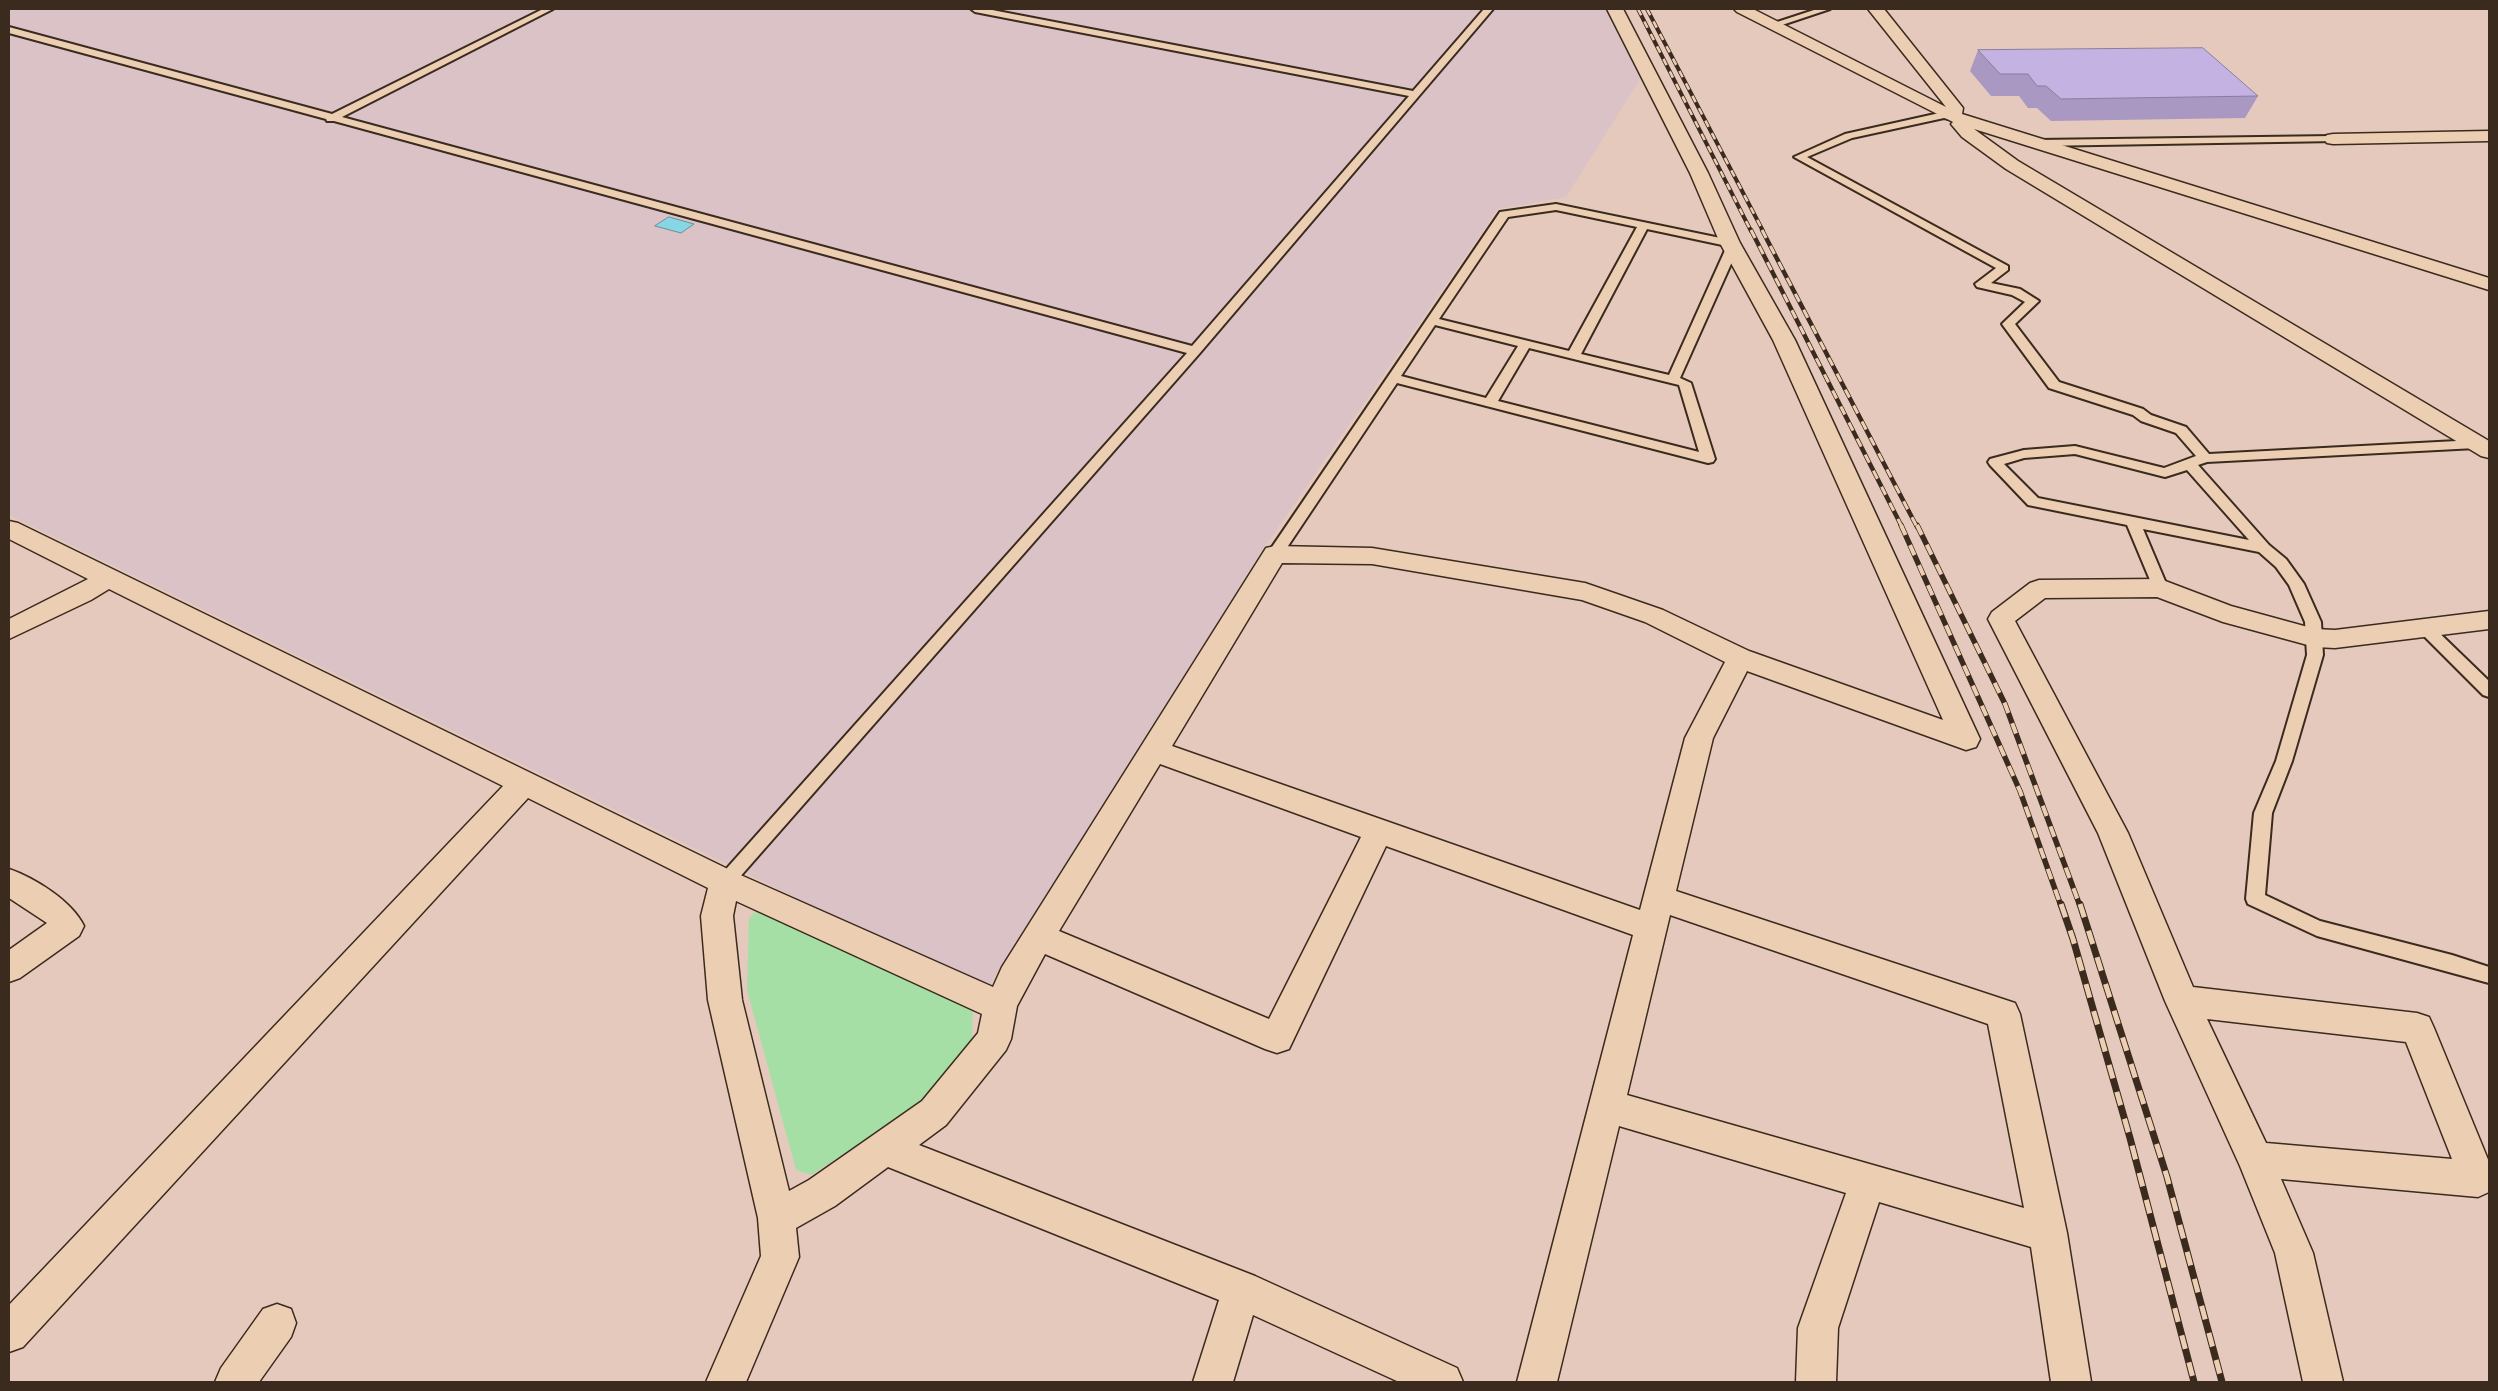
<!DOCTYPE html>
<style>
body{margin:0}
#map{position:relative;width:2498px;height:1391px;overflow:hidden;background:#e4c9bc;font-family:Sriracha,sans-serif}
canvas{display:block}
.frame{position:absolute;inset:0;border:10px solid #3b2a1e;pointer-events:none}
</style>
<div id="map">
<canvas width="2498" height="1391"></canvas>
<div class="frame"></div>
</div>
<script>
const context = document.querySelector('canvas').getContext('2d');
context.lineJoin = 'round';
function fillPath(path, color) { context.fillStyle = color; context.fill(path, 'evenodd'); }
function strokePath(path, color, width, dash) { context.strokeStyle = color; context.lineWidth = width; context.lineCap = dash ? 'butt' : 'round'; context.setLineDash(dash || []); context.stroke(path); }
fillPath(new Path2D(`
 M9,9h1603l30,67 -76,121 -68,12 -232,336 -280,445 -977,-475z`), '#dac2c7');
fillPath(new Path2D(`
 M760,907l213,98 -1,38 -46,59 -115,73 -15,-5 -49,-180 2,-72z`), '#a6dfa5');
const water = new Path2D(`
 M669,217l25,7 -13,9 -26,-7z`);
fillPath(water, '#87d6e5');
strokePath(water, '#699195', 1);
const lane = new Path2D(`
 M543,9h10l-211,108 850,229 217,-250 -434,-84 -4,-3h16l426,82 71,-82h9l-294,345 -468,533 -6,3 -6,-3 -3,-5 3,-5 468,-524 -853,-232h-7l-1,-2 -317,-86v-6l323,87z
 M1817,9h13l-54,18 -8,-2z
 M1944,112l14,5 -5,3 -9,-2 -92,20 -45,19 201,109v4l-17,13 29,6 19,12 -24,23 44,58 84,27 8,6 35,12 23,27 267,-14 7,4 -7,4 -269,14 -9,3 71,80 17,14 18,25 17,38 2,33 -31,106 -20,52 -7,82 55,26 132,34 37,12v16l-172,-47 -69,-32 -2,-5 8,-86 22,-52 31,-106 -2,-33 -16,-37 -13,-18 -17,-15 -116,-23 25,59 -3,4h-10l-28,-67 -99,-20 -38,-40 -2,-3 2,-3 34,-9 51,-4 89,22 32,-12 -20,-23 -35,-12 -8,-6 -84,-27 -47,-64 23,-22 -13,-7 -35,-8 -2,-3 21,-16 -202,-111 51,-23zM2075,454l90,23 22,-7 62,70 -211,-42 -34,-34 20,-6z
 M2333,136l5,3 -1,2 -299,5 -5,-3 5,-3z
 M1556,204l174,36 9,6 -59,132 11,5 24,76 -2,3 -5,1 -311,-80 -117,175h-10l-2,-4 2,-4 230,-338zM1556,210l81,17 -68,124 -130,-32 69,-102zM1647,229l80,17 -58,129 -88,-21zM1435,325l83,21 -32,52 -85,-22zM1529,348l150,37 20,67 -201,-51z
 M2425,622l5,2 59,57v16l-6,-2 -63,-63 -3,-4 3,-4z`);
const street = new Path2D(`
 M1607,9h16l85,164 32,70 55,97 185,399 -4,8 -10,3 -219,-79 -34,67 -37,153 339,112 5,11 47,219 24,149h-40l-20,-135 -152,-45 -41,126 -2,54h-40l2,-54 48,-135 -227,-67 -62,256h-40l116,-447 -247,-89 -97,203 -12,4 -12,-4 -220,-95 -28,52 -6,33 -5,11 -60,75 -27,20 336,131 202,92 6,14h-64l-146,-67 -20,67h-40l26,-82 -331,-133 -53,39 -39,22 3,29 -53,125h-40l55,-126 -3,-38 -50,-218 -7,-84 7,-28 -180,-90 -505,549 -14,5v-47l494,-519 -394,-197 -18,11 -82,39v-20l79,-40 -79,-40v-18l9,2 718,350 257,114 9,-20 264,-419 9,-2 97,2 213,35 78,27 86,41 194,69 -170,-380 -53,-97 -30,-70zM1282,563l90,1 210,36 63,22 80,40 -40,76 -45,172 -468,-164zM1160,764l201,73 -92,182 -210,-88zM736,901l246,113 -4,19 -56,68 -113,79 -20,11 -47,-191 -9,-84zM1670,915l318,109 36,184 -397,-113z
 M1734,9h19l193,98 -78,-98h16l79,99 -1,6 527,164v12l-515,-161 44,32 471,280v17l-8,-2 -475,-287 -44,-32 -11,-13 2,-2 -216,-110z
 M2489,131v10l-156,3 -6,-1 -3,-4 3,-4 6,-1z
 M2160,579l71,27 84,23 20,1 154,-19v18l-154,19 -20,-1 -92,-25 -66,-25 -112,1 -30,23 113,212 65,154 224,26 12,4 5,11 55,134v30l-11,5 -197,-18 32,74 30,129h-40l-28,-129 -35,-87 -75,-165 -67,-168 -110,-214 4,-7 38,-29 9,-3zM2207,1019l199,23 46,117 -186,-16z
 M9,869c26,9 63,32 75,57l-5,10 -59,42 -11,4v-32l38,-27 -38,-25z
 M277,1304l14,5 5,14 -5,14 -32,45h-44l6,-14 42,-59z`);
strokePath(lane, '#3b2a1e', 4);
strokePath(street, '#3b2a1e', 3);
fillPath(lane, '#eccfb2');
fillPath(street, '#eccfb2');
const railFar3 = new Path2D(`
 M1638,9l113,222
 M1647,9l116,222`);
const railFar2 = new Path2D(`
 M1751,230l151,297
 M1762,230l155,297`);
const railFar1 = new Path2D(`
 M1901,525l119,266 41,115
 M1917,525l88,179 75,202`);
const rail = new Path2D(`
 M2061,904l12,35 57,199 64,244
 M2080,904l87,273 55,205`);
strokePath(railFar3, '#3b2a1e', 4);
strokePath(railFar2, '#3b2a1e', 4.5);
strokePath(railFar1, '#3b2a1e', 5.5);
strokePath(rail, '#3b2a1e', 7);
strokePath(railFar3, '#eccfb2', 2.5, [7]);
strokePath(railFar2, '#eccfb2', 3, [9]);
strokePath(railFar1, '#eccfb2', 4, [11]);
strokePath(rail, '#eccfb2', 5, [14]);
fillPath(new Path2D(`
 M1978,50l280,46 -13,22 -194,3 -14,-13h-9l-9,-12h-28l-21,-25z`), '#a999c2');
const building = new Path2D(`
 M2203,48l55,48 -197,3 -15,-13h-9l-9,-12h-28l-22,-24z`);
fillPath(building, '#c4b2e2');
strokePath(building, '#897d9e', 1);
</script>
